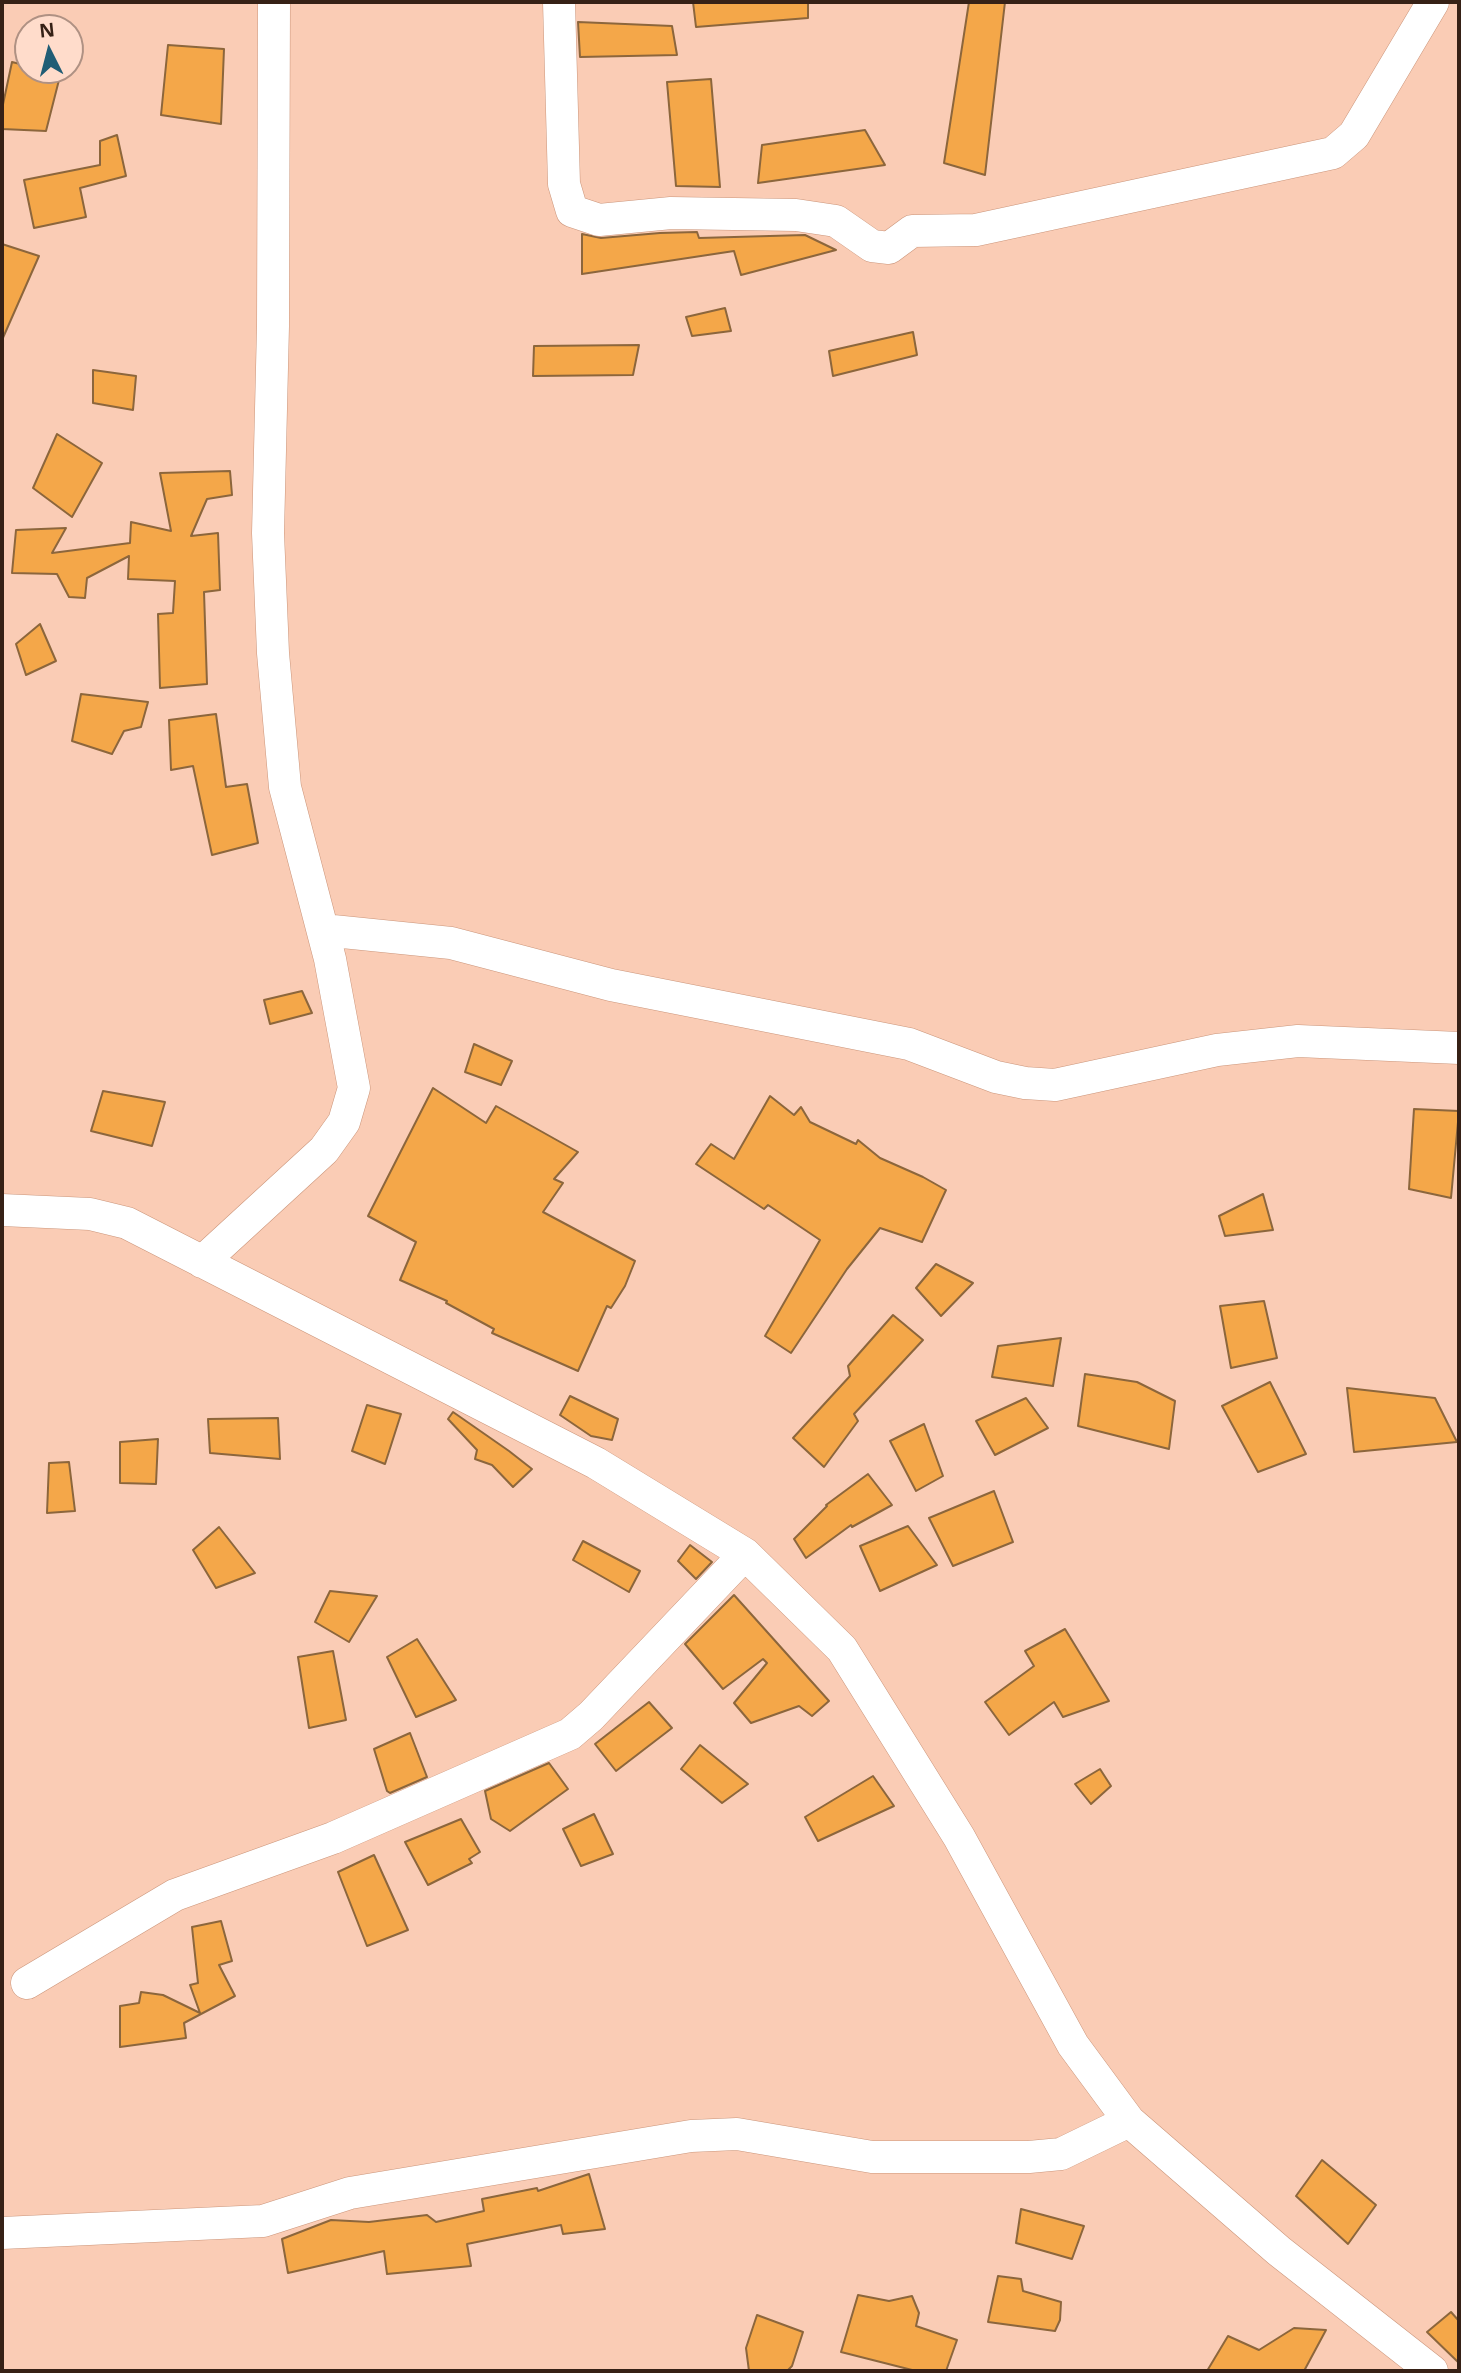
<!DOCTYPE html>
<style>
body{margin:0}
#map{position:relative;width:1461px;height:2373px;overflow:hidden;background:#faccb5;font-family:"Noto Sans",sans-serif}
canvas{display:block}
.frame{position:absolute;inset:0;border:4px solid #362116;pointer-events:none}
.north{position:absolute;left:14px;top:14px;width:70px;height:70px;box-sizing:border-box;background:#ffdccb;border:2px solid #af9183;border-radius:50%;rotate:354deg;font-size:19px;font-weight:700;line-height:28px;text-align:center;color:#362116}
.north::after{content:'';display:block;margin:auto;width:24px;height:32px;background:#215d75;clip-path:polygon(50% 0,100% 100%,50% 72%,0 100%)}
</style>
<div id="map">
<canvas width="1461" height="2373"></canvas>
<div class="frame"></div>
<div class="north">N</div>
</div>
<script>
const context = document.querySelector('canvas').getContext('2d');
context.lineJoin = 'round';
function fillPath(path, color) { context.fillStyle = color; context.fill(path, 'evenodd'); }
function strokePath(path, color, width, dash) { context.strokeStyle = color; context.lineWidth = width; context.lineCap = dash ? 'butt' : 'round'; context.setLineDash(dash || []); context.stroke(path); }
const building = new Path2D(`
 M693,2h115v16l-112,9z
 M969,2h36l-20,173 -41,-12z
 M578,22l94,4 5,29 -97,2z
 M168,45l56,4 -3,75 -60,-9z
 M12,62l16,4v4h11l21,6 -14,55 -44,-2v-20z
 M711,79l9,108 -44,-1 -9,-104z
 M865,130l20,35 -127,18 4,-38z
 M117,135l9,41 -46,12 6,29 -52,11 -10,-48 76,-15v-24z
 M697,232l2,6 106,-3 31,15 -95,25 -7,-24 -152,23v-40l19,4 59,-5z
 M2,244l37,12 -37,84z
 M725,308l6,23 -39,5 -6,-19z
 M913,332l4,23 -84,21 -4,-25z
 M639,345l-6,30 -100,1 1,-30z
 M93,370l43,6 -3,34 -40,-7z
 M57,434l45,29 -30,54 -39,-29z
 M230,471l2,24 -25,4 -16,37 27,-3 2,57 -16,2 3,92 -47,4 -2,-74 15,-1 2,-32 -47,-2 1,-23 -42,22 -2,20 -16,-1 -12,-23 -45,-1 4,-43 50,-2 -14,25 78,-10 1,-21 40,9 -11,-58z
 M40,624l16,37 -30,14 -10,-31z
 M81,694l67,8 -7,25 -17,4 -12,23 -40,-13z
 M216,714l10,73 21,-3 11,59 -46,12 -19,-89 -22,4 -2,-50z
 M302,991l10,22 -42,11 -6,-24z
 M474,1044l38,17 -11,24 -36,-13z
 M433,1088l53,35 10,-17 82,46 -24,27 9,4 -20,29 92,49 -10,25 -14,22 -4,-2 -29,65 -86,-38 2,-4 -48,-26 1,-2 -47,-21 16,-38 -48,-26z
 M103,1091l62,11 -13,44 -61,-15z
 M770,1096l24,19 7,-8 9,15 46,22 2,-4 22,18 43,19 23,13 -24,52 -42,-14 -33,41 -56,84 -26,-17 55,-96 -52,-35 -4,4 -68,-45 15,-20 23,15z
 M1414,1109l45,2 -8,87 -42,-9z
 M1263,1194l10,36 -48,6 -6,-20z
 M936,1264l37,19 -32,33 -25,-28z
 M1264,1301l13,57 -46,10 -11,-62z
 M893,1315l30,25 -69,74 4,7 -34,46 -31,-29 57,-62 -2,-10z
 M1061,1338l-8,48 -61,-9 6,-31z
 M1085,1374l52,8 38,19 -6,48 -91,-23z
 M1270,1382l36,72 -48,18 -36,-66z
 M1347,1388l88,10 22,44 -103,10z
 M570,1396l48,23 -6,21 -21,-4 -31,-21z
 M1026,1398l22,30 -53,27 -19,-34z
 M367,1405l34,9 -16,50 -33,-13z
 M453,1412l56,39 23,18 -19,18 -21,-22 -17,-6 2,-9 -29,-31z
 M278,1418l2,41 -70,-6 -2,-34z
 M924,1424l19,52 -27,15 -26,-50z
 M158,1439l-2,45 -36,-1v-41z
 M69,1462l6,49 -28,2 2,-50z
 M868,1474l24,31 -40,22 -1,-2 -45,33 -12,-19 33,-33 -1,-1z
 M994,1491l19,51 -60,24 -24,-48z
 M908,1526l29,39 -57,26 -20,-45z
 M219,1527l36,46 -39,15 -23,-38z
 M583,1541l57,30 -11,21 -56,-32z
 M690,1545l22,17 -16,17 -18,-18z
 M330,1591l47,5 -28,46 -34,-20z
 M734,1595l95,106 -17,15 -13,-10 -48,17 -17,-20 33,-40 -4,-4 -40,30 -38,-45z
 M1065,1629l44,72 -46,16 -9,-15 -45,33 -24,-33 49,-36 -9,-15z
 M417,1639l39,61 -40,17 -29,-60z
 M333,1651l13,69 -37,8 -11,-71z
 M649,1702l23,26 -56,43 -21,-27z
 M410,1733l17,44 -37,16 -3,-2 -13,-42z
 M700,1745l48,39 -26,19 -41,-34z
 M549,1763l19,26 -58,42 -19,-12 -6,-28z
 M1100,1769l11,17 -20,18 -16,-20z
 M873,1776l21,30 -76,35 -13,-24z
 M594,1814l19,40 -32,12 -18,-37z
 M461,1819l19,33 -11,7 3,4 -44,22 -23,-43z
 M374,1855l34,75 -41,16 -29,-74z
 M221,1921l11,40 -13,4 16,31 -51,27 2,15 -66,9v-41l19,-3 2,-11 22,3 37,18 -10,-28 8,-2 -6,-56z
 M1322,2160l54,45 -28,39 -52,-48z
 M589,2174l16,55 -42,5 -2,-9 -94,19 4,22 -84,8 -3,-23 -96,22 -6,-34 49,-19 38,2 58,-7 9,7 48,-11 -2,-12 55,-11 1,3z
 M1021,2209l63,17 -12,33 -56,-16z
 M998,2276l23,3 2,12 38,11 -1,18 -5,11 -67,-9z
 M858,2295l31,6 23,-5 7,17 -3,13 41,14 -11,31h-30l-75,-19z
 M1451,2312l8,9v42l-32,-31z
 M757,2315l46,17 -11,34 -5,5h-38l-3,-23z
 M1294,2328l32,2 -22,41h-97l21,-35 31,14z`);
fillPath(building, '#f4a749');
strokePath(building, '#8c663c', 2);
const minor = new Path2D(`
 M559,2l5,182 8,27 27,9 72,-7 125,2 40,6 36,25 17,2 23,-17 64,-1 357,-77 21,-18 79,-133
 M323,930l128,13 160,42 298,59 87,33 29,6 30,2 162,-35 81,-9 161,7
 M2,1210l88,4 37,9 469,240 149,91 97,95 117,188 114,208 56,76 150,130 153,120
 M202,1262l122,-112 20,-28 10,-34 -24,-129 -45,-172 -12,-134 -5,-120 5,-207 1,-324
 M27,1983l148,-88 158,-57 237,-104 21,-18 154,-162
 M2,2233l261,-12 87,-28 341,-57 46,-2 135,23h157l32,-3 68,-33`);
strokePath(minor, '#cb957a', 33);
strokePath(minor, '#fff', 32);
</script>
